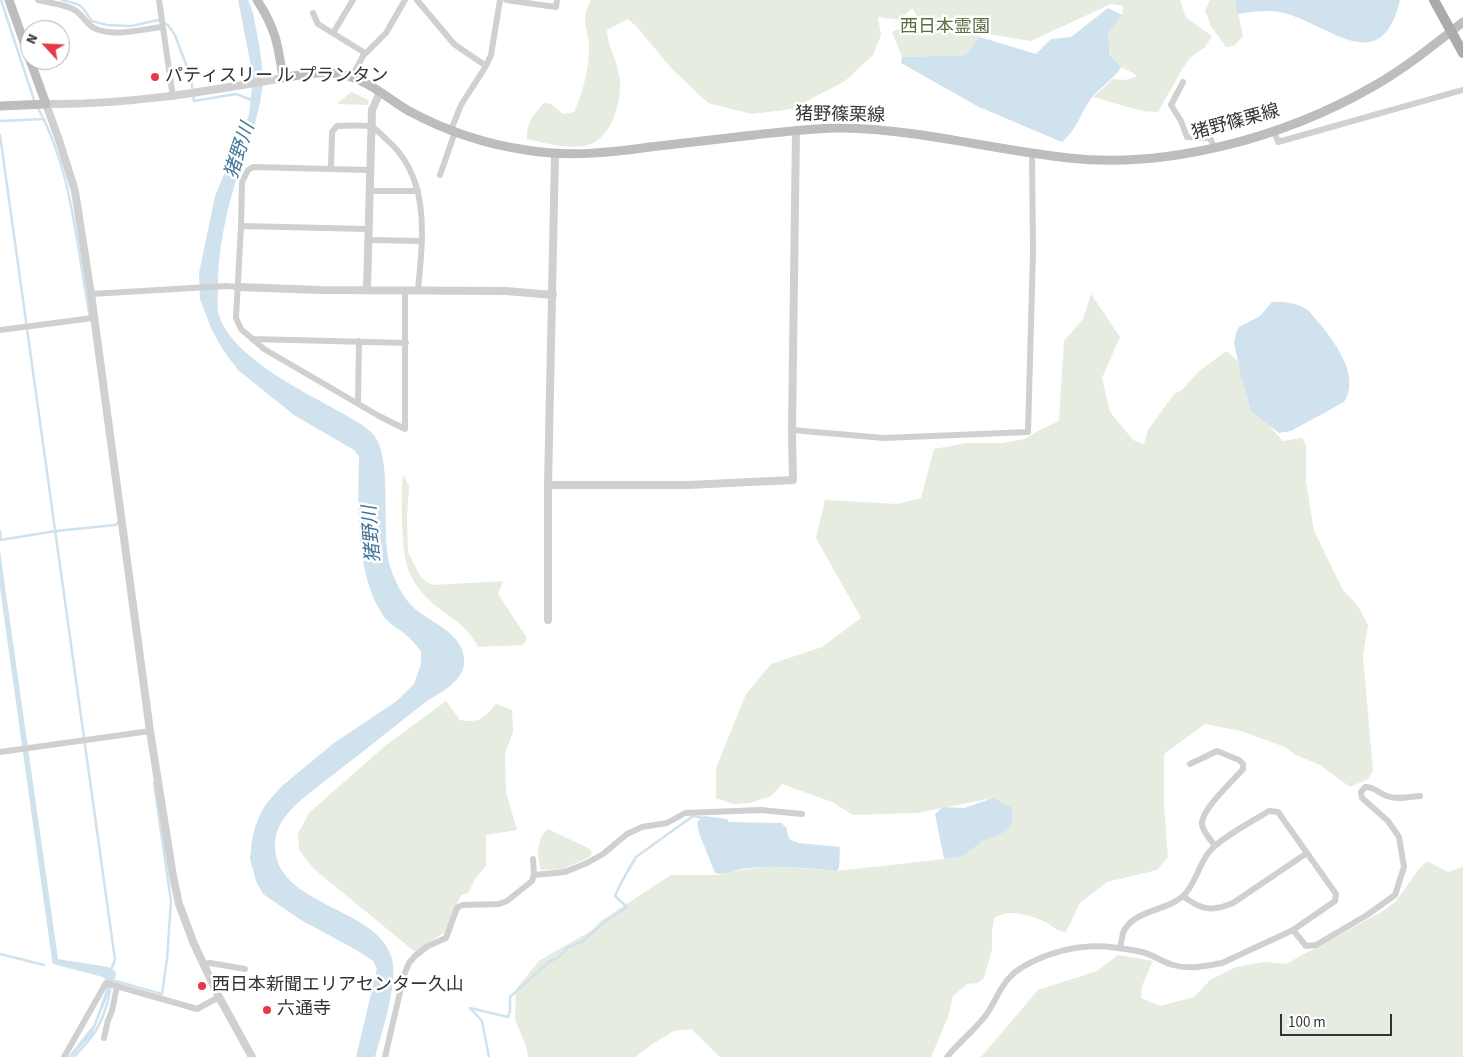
<!DOCTYPE html>
<meta charset="utf-8">
<style>
body{margin:0}
#map{position:relative;width:1463px;height:1057px;overflow:hidden;background:#fff;font-family:"Source Sans 3",sans-serif}
canvas{display:block}
.north{position:absolute;left:20px;top:20px;width:50px;height:50px;box-sizing:border-box;background:#fff;border:1px solid #adadad;border-radius:50%;rotate:295deg;font-size:14px;font-weight:700;line-height:20px;text-align:center;color:#333}
.north::after{content:'';display:block;margin:auto;width:18px;height:22px;background:#e63946;clip-path:polygon(50% 0,100% 100%,50% 72%,0 100%)}
.scale{position:absolute;left:1280px;top:1014px;width:112px;height:22px;box-sizing:border-box;border:2px solid #333;border-top:0;padding-left:6px;font-size:15px;line-height:18px;white-space:nowrap;color:#333;-webkit-text-stroke:4px #fff;paint-order:stroke}
</style>
<div id="map">
<canvas width="1463" height="1057"></canvas>
<div class="north">N</div>
<div class="scale">100 m</div>
</div>
<script>
const context = document.querySelector('canvas').getContext('2d');
context.lineJoin = 'round';
function fillPath(path, color) { context.fillStyle = color; context.fill(path, 'evenodd'); }
function strokePath(path, color, width, dash) { context.strokeStyle = color; context.lineWidth = width; context.lineCap = dash ? 'butt' : 'round'; context.setLineDash(dash || []); context.stroke(path); }
function label(font, color, halo, rows, align = 'center') {
  context.font = font + ' "Source Sans 3","Noto Sans JP",sans-serif'; context.lineWidth = 5; context.setLineDash([]); context.textBaseline = 'middle'; context.strokeStyle = halo; context.fillStyle = color; for (const [text, x, y, turn = 0] of rows) {
    context.save(); context.translate(x, y); context.rotate((+turn || 0) * Math.PI / 180); context.textAlign = isNaN(turn) ? turn : align; if (halo) context.strokeText(text, 0, 0); context.fillText(text, 0, 0); context.restore();
  }
}
fillPath(new Path2D(`
 M591,0h589l6,18 26,18 -7,11 -15,11 -9,13 -23,41 -16,-1 -49,-14 20,-18 13,1 11,-4c-5,-4 -8,-5 -14,-8 -14,-6 -14,-21 -15,-35l14,-18 1,-9 -12,-2 -80,37 -55,-9 4,5 -15,18 -63,2 -10,-25 26,-14 -6,-10 -11,12 -23,-3 3,18 -8,20 -28,26 -53,28 -40,5 -44,-11 -36,-34 -36,-43 -8,-7 -21,11c0,15 9,27 11,41 1,5 3,10 2,15 0,22 -11,55 -35,60 -19,3 -40,-3 -58,-7 -1,-16 7,-25 17,-36l7,1 12,10 11,-2c9,-20 14,-40 15,-62 1,-21 -10,-28 2,-50z
 M1210,0h25l8,36 -9,10 -8,1 -15,-21 -6,-15z
 M351,92l18,8 -1,5 -31,-1z
 M1091,294l29,43 -18,41 8,34 23,28 11,4 4,-14 26,-36 8,-4 16,-18 28,-21 11,9 14,51 14,10 18,20 19,-3 4,7v36l8,50 29,59 15,16 10,19 -5,31 10,115 -5,8 -18,8 -30,-22 -24,-10 -11,-8 -44,-16 -36,-7 -41,30v52l4,51 -11,13 -50,12 -27,21 -14,29c-9,0 -13,-6 -21,-10 -15,-7 -36,-14 -51,-4l-2,14v18l-8,28 -6,5 -11,1 -14,12 -5,21 -17,40h-211l-29,-28 -17,2 -20,12 -19,14h-107l-2,-11 -11,-26 1,-31 24,-29 51,-29 11,-11 69,-45h47l16,-4 37,-5 66,5 107,-12 19,-3 20,-15 19,-9 -9,-34 -76,15 -64,2 -21,-13 -50,-18 -11,12 -21,7 -17,1 -17,-6v-30l30,-74 25,-30 51,-17 39,-29 -45,-80 9,-38 72,4 24,-6 13,-49 33,-6h35l23,-4 13,-8 21,-10 5,-80 19,-22z
 M403,475l6,11 -2,31 1,35 13,26 11,7 71,-4 -5,13 29,44 -4,7 -45,2c-13,-25 -28,-28 -47,-45 -27,-25 -28,-49 -29,-84 0,-15 -1,-28 1,-43z
 M446,701l14,19c20,3 23,-1 36,-16l16,6 1,22 -8,21 1,39 11,38 -31,5v31l-11,13 -7,14 -7,2 -16,37 -30,20 -101,-83 -15,-19 -1,-17 12,-21 75,-66z
 M548,829l40,19 4,4 -2,5 -27,12 -22,1c-4,-13 -5,-32 7,-41z
 M1427,861l21,11 15,-5v190h-482l57,-67 59,-19 21,-16 35,6 -11,25 -1,12 19,8 34,-9 16,-17 26,-13 29,-5 21,2 97,-53 14,-11 21,-30z`), '#e6ecdf');
fillPath(new Path2D(`
 M238,0h10c6,12 7,25 10,38 3,18 6,35 4,53 -5,34 -18,64 -28,96 -9,31 -16,65 -16,98 0,8 -1,18 0,26 9,45 89,82 126,103 9,6 20,11 28,19 23,23 7,102 19,136 4,13 13,30 23,39 17,15 49,25 50,51 1,9 -3,17 -10,23 -7,8 -18,13 -27,19 -30,23 -59,47 -89,70 -19,15 -47,33 -58,54 -3,5 -5,14 -5,19 -2,63 104,62 117,115 6,26 -10,72 -17,98h-19l21,-88 -4,-8 -13,-9 -59,-32 -38,-26 -7,-13 -6,-22 2,-19 3,-13 5,-12 6,-11 16,-18 52,-43 64,-43 16,-16 7,-20v-13c-5,-6 -10,-12 -16,-17 -8,-6 -17,-11 -23,-20 -27,-42 -24,-109 -23,-157l-5,-7 -60,-35 -56,-45 -15,-20 -12,-22 -11,-29 -1,-26 16,-77 34,-81 4,-39z
 M1235,0h165c-19,79 -68,26 -116,13 -16,-4 -31,-1 -47,1z
 M1108,8l14,7 -14,19 2,21 11,13c-8,11 -19,18 -28,28 -12,15 -16,34 -31,46l-83,-35 -78,-44 1,-6 63,-2 15,-18 56,17 15,-15 20,-2z
 M1272,302c13,0 23,0 34,7 5,3 9,10 13,14 16,19 42,54 25,79l-53,29 -12,2 -28,-22 -10,-35 -7,-33 2,-10 3,-6 21,-11z
 M0,551l58,408 50,8 7,4 1,4 -23,58 -21,24h-4l26,-33 13,-37v-6l-4,-4 -50,-13 -1,-4 -52,-372z
 M993,798l19,10v16l-10,9 -19,8 -20,15 -19,3 -9,-45 8,-7 21,1z
 M704,816l23,3 2,3 52,1 5,4 3,12 10,4 41,4 -1,21 -2,3c-32,-3 -63,-7 -95,-2 -8,1 -19,7 -27,4l-16,-40 -2,-11z`), '#cfe2ee');
strokePath(new Path2D(`
 M1,0l34,103
 M62,0l15,4 5,3 10,14 15,4 24,1 27,-6 10,5 7,10 16,43 3,23 42,-7 16,6
 M38,108c35,64 38,138 52,209
 M0,121l44,-2
 M0,135l115,825 -5,12
 M0,531l1,8
 M0,540l56,-9 59,-6 4,-3
 M0,954l44,11
 M112,980l50,14 5,-35 4,-58 -17,-118
 M470,1008l38,9 2,-6v-14l40,-36 8,-3 9,-10 16,-7 20,-18 24,-16 -12,-11 7,-15 14,-24 57,-41 10,2
 M471,1009l11,12 7,36
 M74,1057c7,-8 15,-16 21,-25 6,-9 16,-35 15,-46`), '#cfe2ee', 2.5);
strokePath(new Path2D(`
 M38,0c12,3 24,4 35,9 10,5 13,16 23,20 20,8 46,0 67,-2
 M159,0l14,97
 M417,0l37,44 32,22 -25,39 -10,25
 M506,0l50,7 1,-7
 M313,13l5,11 47,29
 M333,33l20,-33
 M486,66l5,-11 9,-55
 M352,77l11,-21 23,-23 19,-33
 M1183,82l-12,23 10,16 6,16 23,1 4,9
 M1274,131l4,11 185,-52
 M331,169l1,-37 5,-6c8,0 28,-2 35,1 5,2 10,9 14,12 45,38 37,99 32,151
 M370,170l-117,-3 -5,3 -6,12 -1,44 -5,92 5,11 23,20 115,67 26,13v-139
 M440,175l15,-43
 M369,191h49
 M241,226l127,3
 M368,240l54,1
 M91,294l135,-8 12,1
 M0,330l93,-12
 M252,339l154,4
 M358,403l1,-62
 M792,430l92,8 144,-6 5,-181 -1,-98
 M0,752l150,-21
 M1190,764l27,-13 22,9 4,4v5c-11,13 -39,38 -41,53 -1,8 9,18 13,24
 M534,875l31,-3 22,-9 16,-9 24,-20 15,-7 25,-4 18,-10 76,-3 41,4
 M1183,896c18,14 29,16 50,7l74,-50
 M1293,930l13,16 10,-1 51,-30 28,-20 9,-28 -5,-30 -11,-16 -26,-23 -1,-6 4,-5c11,0 13,6 22,9 10,4 22,1 33,0
 M204,964l6,-1 35,6
 M104,1038l4,-18 4,-9 5,-25
 M64,1057l42,-74 91,26 22,-12
 M385,1057l19,-82 5,-12 6,-7 13,-10 18,-8 11,-30 5,-3 37,-1 8,-3 25,-20 2,-6 -1,-16
 M947,1057c12,-15 27,-26 39,-42 9,-12 13,-27 24,-38 7,-8 19,-14 28,-18 37,-16 65,-15 104,-7 11,3 21,10 31,13 16,5 33,1 49,-2l71,-33 42,-29 1,-7 -58,-82 -9,-1c-16,10 -50,28 -60,41 -11,14 -13,31 -25,43 -17,17 -51,14 -61,38 -1,5 -2,10 -3,15`), '#d0d0d0', 6);
strokePath(new Path2D(`
 M238,287l83,3 185,1 47,4
 M367,289l5,-179 8,-18
 M548,485h140l105,-5 -1,-50 4,-300
 M548,620v-135l7,-331
 M252,1057l-33,-60 -25,-53 -15,-40 -6,-28 -23,-145 -59,-437 -16,-103 -16,-51 -13,-36c80,1 158,-12 237,-26`), '#d0d0d0', 8);
strokePath(new Path2D(`
 M9,0l21,59
 M257,0c19,29 21,45 26,78 29,-6 57,-10 84,6 15,8 28,19 42,27 37,20 76,33 117,39 42,7 82,3 124,-3 35,-4 70,-8 104,-12 29,-3 58,-7 87,-7 77,1 152,22 228,30 100,11 216,-21 303,-71 32,-18 62,-42 91,-65
 M0,106l46,-2 -16,-44`), '#bdbdbd', 9);
strokePath(new Path2D(`
 M1434,0l29,53`), '#ababab', 10);
for (const [x, y, r, color] of [
 [155,77,5,"#e63946"],
 [202,986,5,"#e63946"],
 [267,1010,5,"#e63946"]
]) { const dot = new Path2D(); dot.arc(x, y, r, 0, 2 * Math.PI); context.fillStyle = color; context.fill(dot); strokePath(dot, '#fff', 2); }
label('18px', '#56703f', '#fff', [
 ["西日本霊園",945,28]
]);
label('18px', '#333', '#fff', [
 ["パティスリー ル プランタン",165,77],
 ["西日本新聞エリアセンター久山",212,986],
 ["六通寺",277,1010]
], 'left');
label('18px', '#333', '#fff', [
 ["猪野篠栗線",840,116,1],
 ["猪野篠栗線",1236,123,-15]
]);
label('italic 19px', '#3f7597', '#fff', [
 ["猪野川",241,151,-72],
 ["猪野川",373,534,-94]
]);
</script>
